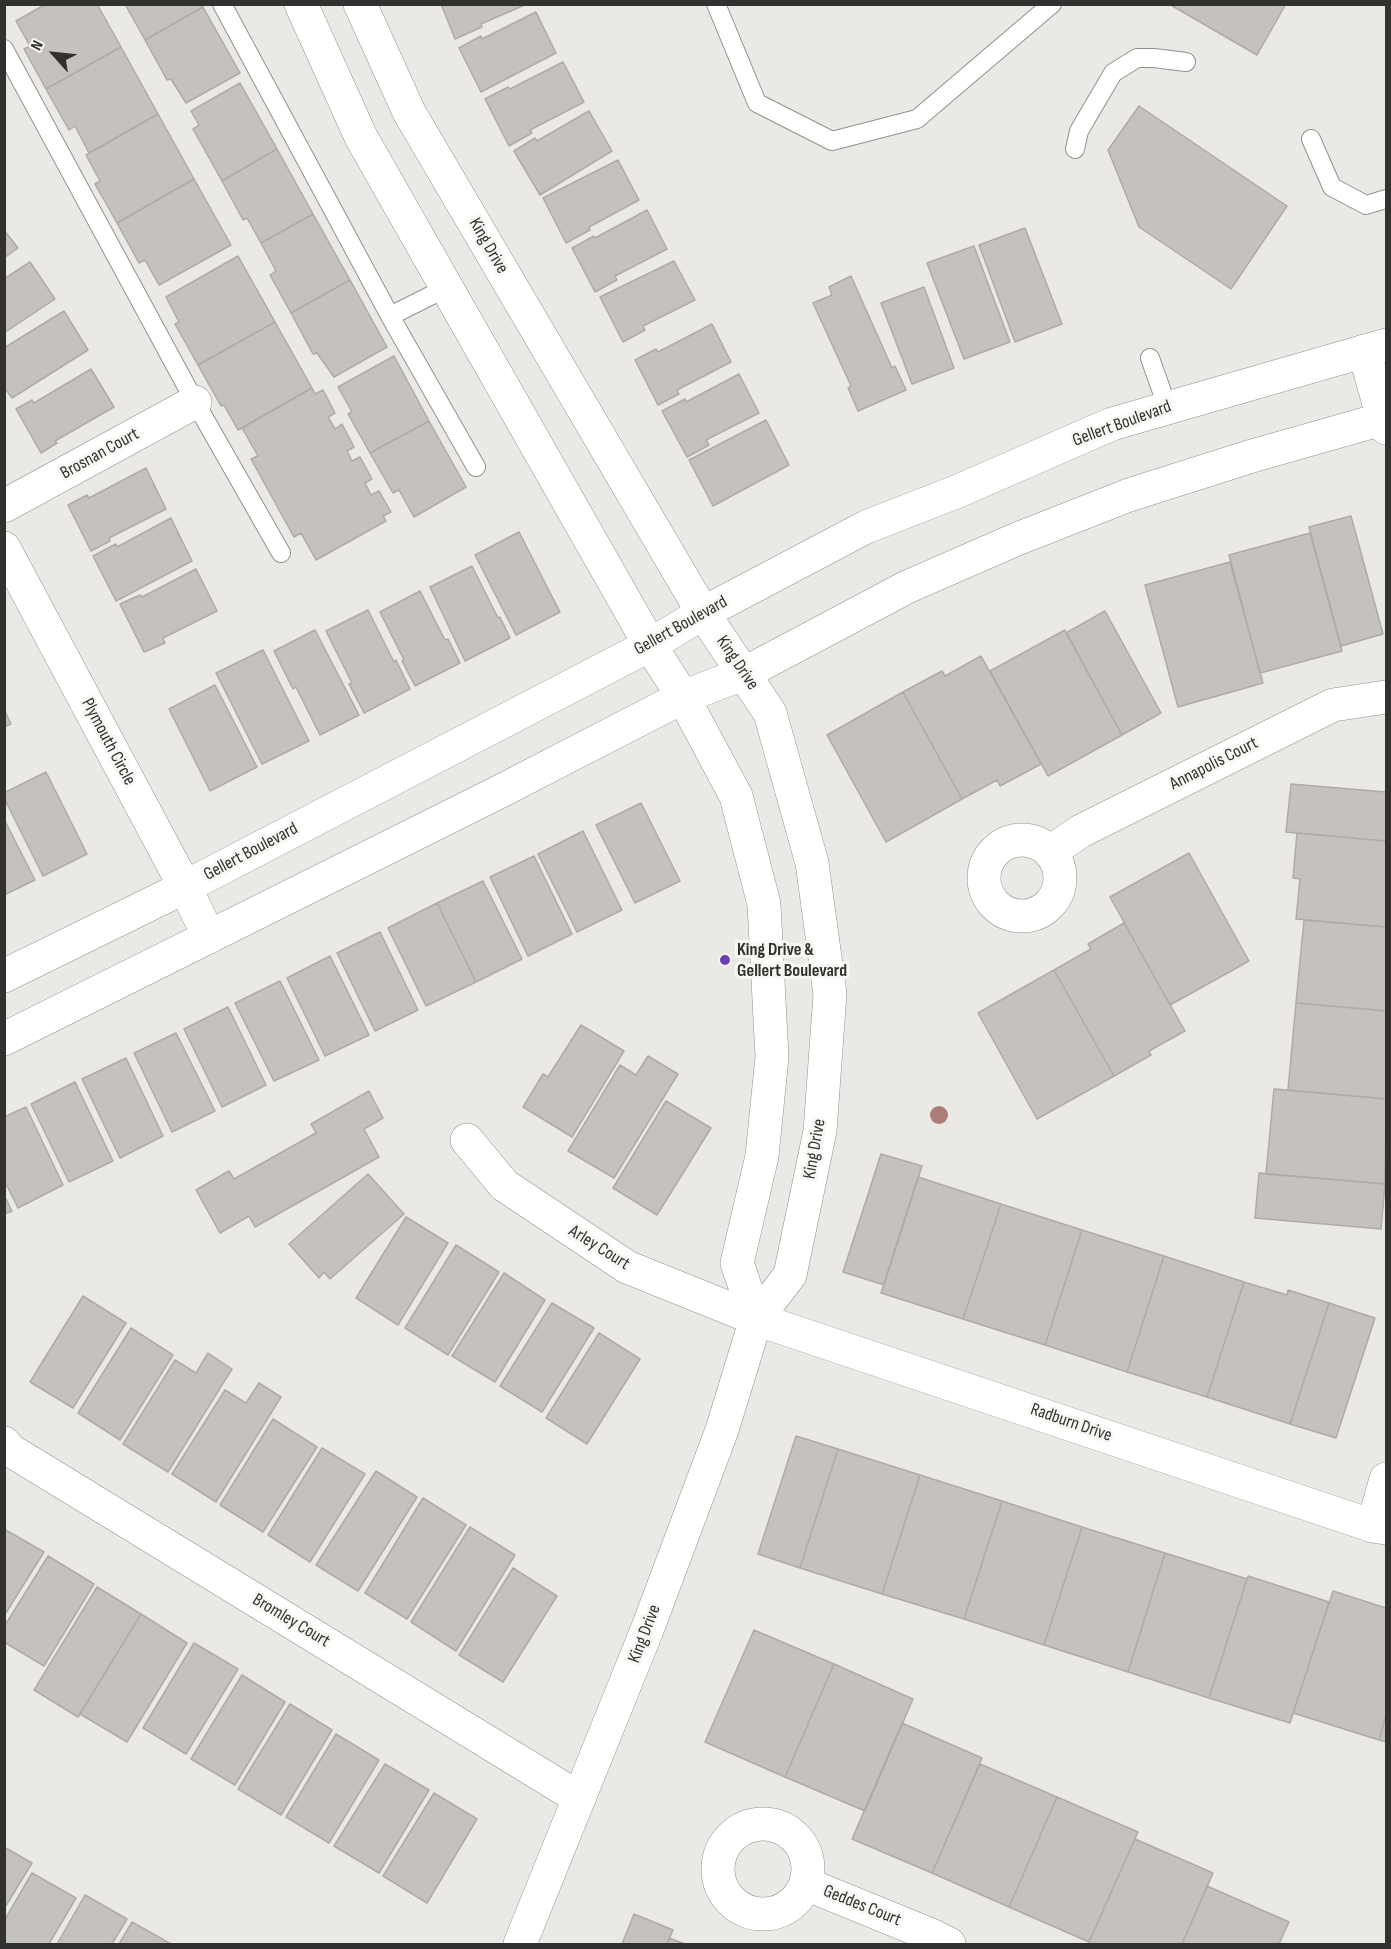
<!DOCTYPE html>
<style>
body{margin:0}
#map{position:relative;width:1391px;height:1949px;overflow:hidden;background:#ebe9e6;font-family:"Sofia Sans Condensed",sans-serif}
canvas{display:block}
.frame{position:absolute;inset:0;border:6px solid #31312f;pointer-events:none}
.north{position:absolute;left:24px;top:24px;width:60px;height:60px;-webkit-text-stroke:4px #f8f7f3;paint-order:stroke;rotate:297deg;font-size:16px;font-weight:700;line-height:24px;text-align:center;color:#31312f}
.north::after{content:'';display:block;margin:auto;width:21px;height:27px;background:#31312f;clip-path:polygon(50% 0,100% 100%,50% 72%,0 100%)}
</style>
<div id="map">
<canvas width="1391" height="1949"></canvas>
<div class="frame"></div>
<div class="north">N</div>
</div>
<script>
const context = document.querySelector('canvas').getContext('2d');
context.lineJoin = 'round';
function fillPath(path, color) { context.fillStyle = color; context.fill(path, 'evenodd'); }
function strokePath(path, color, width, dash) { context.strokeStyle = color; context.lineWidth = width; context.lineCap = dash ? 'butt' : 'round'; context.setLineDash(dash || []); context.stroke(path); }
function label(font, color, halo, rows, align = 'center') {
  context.font = font + ' "Sofia Sans Condensed",sans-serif'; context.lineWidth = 6; context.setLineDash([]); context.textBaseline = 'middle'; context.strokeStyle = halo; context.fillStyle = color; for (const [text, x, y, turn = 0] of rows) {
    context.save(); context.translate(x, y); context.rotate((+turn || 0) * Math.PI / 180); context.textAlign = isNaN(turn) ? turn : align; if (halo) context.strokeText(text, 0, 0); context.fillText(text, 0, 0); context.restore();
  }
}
const building = new Path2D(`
 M46,4h51l24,43 -75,42 -22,-40 6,-3 -14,-25z
 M125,4h76l2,3 -58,33z
 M441,4h86l-46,20 1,3 -27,12z
 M1169,4h117l-29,51z
 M203,7l37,66 -54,30 -15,-24 -4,1 -22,-40z
 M536,12l20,41 -75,39 -22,-44 22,-12 1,3z
 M121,47l37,67 -69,39 -14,-27 -6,4 -23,-41z
 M563,62l21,40 -54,28 2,3 -23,13 -24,-47 23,-12 2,2z
 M240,83l37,66 -55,32 -29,-52 6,-4 -8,-14z
 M1139,106l148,100 -56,83 -92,-62 -31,-77z
 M589,111l23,40 -72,44 -26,-44 21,-13 2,3z
 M158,114l36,65 -77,44 -22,-39 5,-3 -14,-26z
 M277,149l36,65 -52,29 -14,-25 -4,2 -21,-39z
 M618,160l21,40 -50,27 1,3 -24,13 -23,-45z
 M194,179l37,66 -72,40 -14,-25 -6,3 -22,-40z
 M647,210l20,39 -52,27 2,4 -22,12 -23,-44 22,-12 1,2z
 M313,214l37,66 -59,33 -21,-38 6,-4 -15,-28z
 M1025,228l37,96 -47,18 -36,-97z
 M4,230l14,18 -14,10z
 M974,246l36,96 -46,17 -37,-96z
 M238,256l37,66 -77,43 -23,-41 4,-2 -13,-25z
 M674,261l21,39 -52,26 2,4 -22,12 -23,-45z
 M30,262l25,37 -51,34v-54z
 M851,276l41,92 3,-2 11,24 -48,21 -10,-23 3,-2 -38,-83 19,-8 -3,-8z
 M350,280l37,67 -53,30 -17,-24 -4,1 -22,-41z
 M924,287l30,81 -42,16 -31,-81z
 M64,311l24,39 -76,48 -8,-11v-39z
 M275,322l37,66 -74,42 -14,-25 -3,1 -23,-41z
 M712,324l19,38 -54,28 2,4 -21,11 -23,-45 21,-11 2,3z
 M394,356l35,65 -59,32 -22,-39 4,-2 -14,-25z
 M91,369l23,38 -59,34 2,2 -16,10 -25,-44 16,-9 2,3z
 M739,374l20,39 -53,27 3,5 -22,12 -25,-46 23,-12 1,3z
 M312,388l3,6 8,-4 12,23 -7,4 7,12 7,-5 12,23 -7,4 5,10 8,-4 12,22 -7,4 6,12 8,-4 12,21 -8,4 3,5 -70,39 -15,-27 -7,4 -43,-78 7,-3 -16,-28z
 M766,420l23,45 -76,41 -24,-46z
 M429,421l37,66 -52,30 -15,-27 -6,3 -23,-40z
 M146,468l20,41 -57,29 1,3 -19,10 -23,-46 19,-10 2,3z
 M1351,516l32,118 -42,12 -32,-119z
 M171,518l21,43 -76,40 -23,-45 23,-12 1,3z
 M519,532l41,80 -44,23 -41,-80z
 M1310,533l32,118 -82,22 -31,-118z
 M1230,562l33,121 -85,24 -33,-122z
 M472,566l26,52 2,-1 10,21 -45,23 -35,-74z
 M196,569l21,42 -54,27 2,5 -21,9 -24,-48 20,-9 2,2z
 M420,591l25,49 3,-1 12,24 -45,23 -13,-25 2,-1 -24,-48z
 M368,610l26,52 2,-2 14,29 -46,24 -15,-29 3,-1 -26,-52z
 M1105,611l56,102 -39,22 -56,-102z
 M315,630l44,85 -39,20 -24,-48 -3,2 -19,-38z
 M1065,630l57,105 -74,41 -58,-105z
 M263,650l46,91 -47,23 -46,-91z
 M981,656l60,108 -41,22 -3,-6 -35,19 -59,-107 39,-21 3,5z
 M215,685l42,82 -47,24 -41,-82z
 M903,692l59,107 -76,43 -59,-107z
 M4,709l7,15 -7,3z
 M46,772l41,82 -44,22 -39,-78v-5z
 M1291,784l95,8v49l-100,-9z
 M641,803l39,78 -45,22 -39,-78z
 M4,819l31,61 -31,15z
 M583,831l39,79 -45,22 -39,-78z
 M1297,833l89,8v86l-90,-8 4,-40 -7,-1z
 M1189,853l60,108 -79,44 -60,-108z
 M534,856l38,78 -44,22 -38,-79z
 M483,881l39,78 -46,23 -39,-79z
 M437,903l39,79 -50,24 -38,-78z
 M1304,920l82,7v84l-90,-8z
 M1124,923l61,108 -36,20 2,4 -37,21 -60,-106 37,-21 -3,-5z
 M380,932l38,78 -43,21 -38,-78z
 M330,956l39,79 -44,21 -38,-78z
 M1054,970l60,106 -77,43 -59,-106z
 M280,981l39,79 -45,21 -39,-78z
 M1296,1003l90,8v88l-98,-9z
 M228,1007l38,78 -44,22 -38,-78z
 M581,1025l43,26 -52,86 -49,-30 20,-33 5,3z
 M176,1033l39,78 -43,21 -38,-79z
 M648,1056l30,18 -64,104 -46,-27 52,-86 16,10z
 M126,1058l37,78 -43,22 -38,-79z
 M75,1082l38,79 -44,21 -38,-78z
 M1274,1089l112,10 -1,85 -119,-10z
 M369,1091l14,27 -19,11 15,28 -124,70 -6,-11 -29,17 -24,-43 33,-19 5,8 82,-46 -5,-9z
 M666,1101l45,27 -54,87 -44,-27z
 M26,1107l37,78 -45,23 -14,-28v-63z
 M881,1154l41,12 -38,119 -41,-13z
 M1259,1173l126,11 -4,45 -126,-11z
 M368,1174l36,40 -74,65 -6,-7 -5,6 -30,-34z
 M918,1177l83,27 -38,115 -82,-26z
 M4,1195l8,16 -8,3z
 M1001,1204l81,26 -37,115 -82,-26z
 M406,1217l42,26 -50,82 -42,-27z
 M1082,1230l82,26 -37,116 -82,-27z
 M456,1245l43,27 -51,83 -43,-27z
 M1164,1256l80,26 -37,115 -80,-25z
 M504,1273l41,27 -50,82 -43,-26z
 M1244,1282l43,13 1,-5 41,13 -39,121 -83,-27z
 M83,1296l43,27 -53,85 -43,-26z
 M552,1303l42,25 -52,84 -42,-26z
 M1329,1303l46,15 -39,120 -46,-14z
 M131,1328l42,27 -53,85 -42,-27z
 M599,1333l41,26 -53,85 -41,-26z
 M208,1353l24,16 -64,103 -45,-28 52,-84 21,13z
 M259,1383l22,14 -65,105 -44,-28 53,-84 21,13z
 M273,1419l44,28 -54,85 -43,-27z
 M796,1436l42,13 -38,119 -42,-14z
 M322,1448l43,26 -55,88 -42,-27z
 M838,1449l82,26 -38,119 -82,-26z
 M376,1471l41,26 -59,94 -42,-26z
 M920,1475l82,26 -38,118 -82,-25z
 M423,1498l43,27 -59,94 -42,-26z
 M1002,1501l80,26 -38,118 -80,-26z
 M470,1527l45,28 -59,96 -45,-29z
 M1082,1527l83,26 -37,119 -84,-27z
 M4,1529l40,23 -40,64z
 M1165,1553l82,26 -38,119 -81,-26z
 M48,1556l46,28 -50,82 -40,-24v-15z
 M513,1568l44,28 -54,86 -44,-27z
 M1248,1576l81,26 -39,121 -81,-25z
 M97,1587l44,27 -63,103 -44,-27z
 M1333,1591l53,17v107l-7,25 -86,-27z
 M141,1614l46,29 -60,99 -47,-28z
 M754,1630l80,34 -49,113 -80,-35z
 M194,1643l44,26 -52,85 -43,-26z
 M834,1664l79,35 -48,112 -80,-34z
 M242,1675l43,27 -50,83 -44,-26z
 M290,1704l42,26 -51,85 -43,-26z
 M1386,1715v27l-7,-2z
 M902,1723l80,35 -50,115 -80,-34z
 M336,1734l43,26 -50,83 -43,-26z
 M385,1764l44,26 -50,83 -45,-27z
 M980,1764l77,33 -48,110 -77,-34z
 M434,1793l43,26 -50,84 -44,-27z
 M1057,1797l81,35 -49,110 -80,-35z
 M1135,1839l78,34 -31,71h-94z
 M4,1847l28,16 -28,46z
 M32,1873l44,25 -27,46h-45v-23z
 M1207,1886l82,36 -10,22h-97z
 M85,1895l42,24 -15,25h-55z
 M634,1914l39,16 -6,14h-45z
 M132,1922l39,22h-52z
 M669,1938l16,6h-18z`);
fillPath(building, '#c5c1bf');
strokePath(building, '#aeaaa8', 1.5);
const lane = new Path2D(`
 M222,4l168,312 86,151
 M716,4l41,99 75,38 85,-22 135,-115
 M4,49l191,353 86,151
 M1311,139l21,48 34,18 20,-6
 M1075,149l4,-18 34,-58 24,-15h17l32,4
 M390,316l58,-29
 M1150,358l17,48`);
const street = new Path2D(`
 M1364,351l22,77
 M4,506l191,-104
 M4,548l181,339 24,50
 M984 878a38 38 0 1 1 76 0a38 38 0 1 1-76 0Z
 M1050,852l31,-21 252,-126 53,-8
 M467,1140l37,45 123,82 129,52 617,207 13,2
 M4,1443l6,7 569,348
 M1373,1526l13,-47
 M718 1869a45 45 0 1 1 90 0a45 45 0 1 1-90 0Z
 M806,1884l125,51 18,9`);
const secondary = new Path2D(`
 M301,4l60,133 289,508 33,52 53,99 28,108 8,153 -10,99 -25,107 19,56
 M360,4l49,108 294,501 67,100 42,150 18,131 -10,137 -30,144 -34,44 -34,111 -75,200 -127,314
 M4,976l181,-89 465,-242 53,-32 163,-86 90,-35 156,-68 274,-79
 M4,1039l493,-246 186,-96 62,-24 162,-86 110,-48 112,-44 123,-39 134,-38`);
strokePath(lane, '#92918d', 20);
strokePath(street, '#92918d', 34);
strokePath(secondary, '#92918d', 34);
strokePath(lane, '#fff', 18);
strokePath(street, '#fff', 33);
strokePath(secondary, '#fff', 33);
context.fillStyle = '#ac7c78';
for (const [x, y] of [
 [939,1115]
]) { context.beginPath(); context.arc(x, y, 9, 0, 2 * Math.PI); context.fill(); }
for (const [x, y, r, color] of [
 [725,960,6,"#6d3eb6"]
]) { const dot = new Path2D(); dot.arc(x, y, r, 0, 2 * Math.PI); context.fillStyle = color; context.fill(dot); strokePath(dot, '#f8f7f3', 2); }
label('18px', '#31312f', '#f8f7f3', [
 ["King Drive",488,246,60],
 ["Gellert Boulevard",1122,424,-20],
 ["Brosnan Court",100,454,-29],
 ["Gellert Boulevard",681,626,-29],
 ["King Drive",737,663,56],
 ["Plymouth Circle",108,742,62],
 ["Annapolis Court",1214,764,-27],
 ["Gellert Boulevard",251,852,-28],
 ["King Drive",815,1149,-80],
 ["Arley Court",599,1248,32],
 ["Radburn Drive",1071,1423,19],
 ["Bromley Court",291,1621,31],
 ["King Drive",645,1634,-69],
 ["Geddes Court",862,1906,22]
]);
label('bold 18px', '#31312f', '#f8f7f3', [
 ["King Drive &",737,950],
 ["Gellert Boulevard",737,971]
], 'left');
</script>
